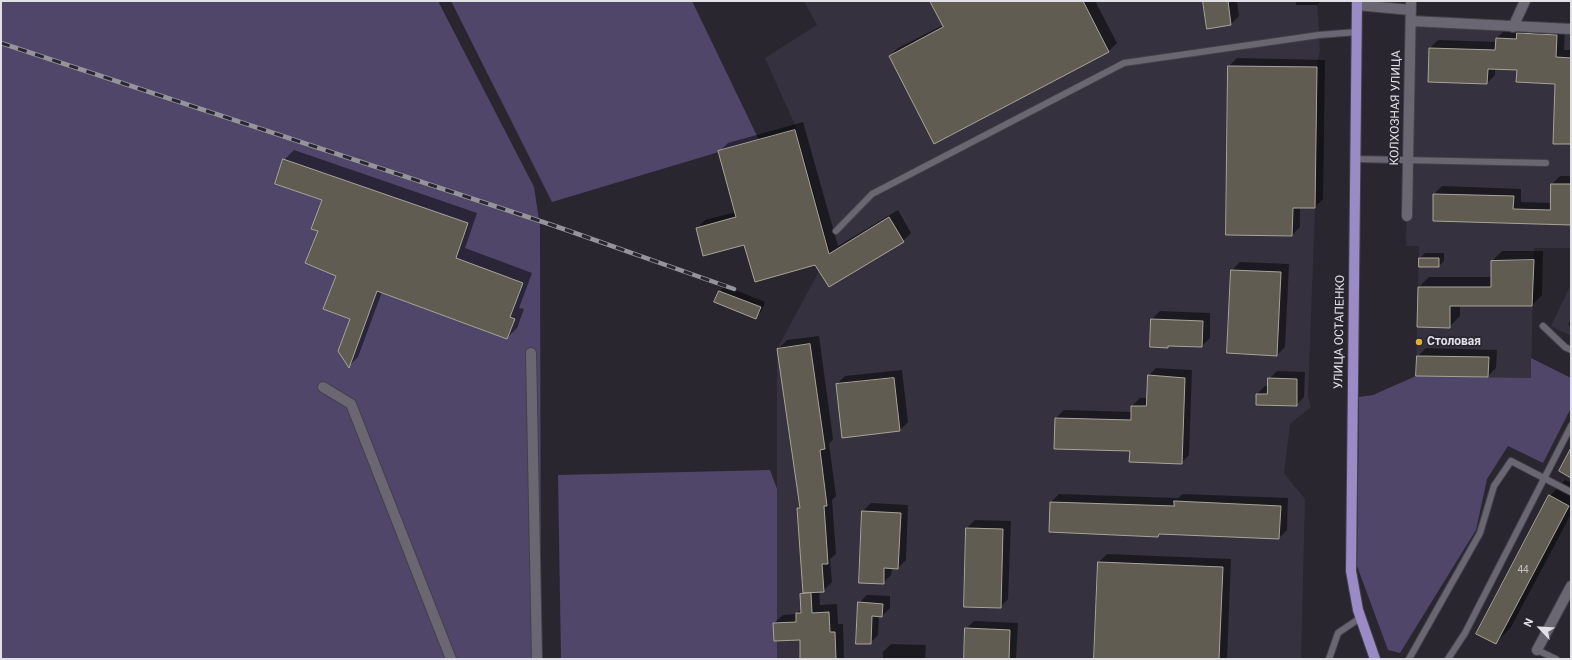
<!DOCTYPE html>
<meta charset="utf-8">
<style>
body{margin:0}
#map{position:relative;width:1572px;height:660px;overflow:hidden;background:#292630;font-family:Roboto,sans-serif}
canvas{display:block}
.frame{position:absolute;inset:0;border:2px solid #e1e0e6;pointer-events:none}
.north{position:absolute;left:1520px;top:608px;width:40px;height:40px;-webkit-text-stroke:3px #292630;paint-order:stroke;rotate:295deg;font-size:11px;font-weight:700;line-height:16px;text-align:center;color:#e1e0e6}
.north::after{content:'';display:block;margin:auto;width:14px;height:18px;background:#e1e0e6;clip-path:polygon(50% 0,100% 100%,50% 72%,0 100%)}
</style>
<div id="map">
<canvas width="1572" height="660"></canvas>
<div class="frame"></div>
<div class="north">N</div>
</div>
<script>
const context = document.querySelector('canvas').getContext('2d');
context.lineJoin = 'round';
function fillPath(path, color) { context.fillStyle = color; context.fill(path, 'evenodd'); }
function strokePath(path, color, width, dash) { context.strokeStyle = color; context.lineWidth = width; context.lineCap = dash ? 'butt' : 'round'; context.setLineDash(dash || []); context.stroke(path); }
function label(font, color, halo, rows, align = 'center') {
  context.font = font + ' Roboto,sans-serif'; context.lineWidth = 3.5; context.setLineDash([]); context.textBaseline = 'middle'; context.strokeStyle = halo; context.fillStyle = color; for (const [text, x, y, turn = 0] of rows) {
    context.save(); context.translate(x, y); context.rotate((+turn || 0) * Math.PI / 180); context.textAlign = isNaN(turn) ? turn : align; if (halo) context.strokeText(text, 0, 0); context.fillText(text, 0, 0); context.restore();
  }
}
fillPath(new Path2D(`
 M804,1h513l3,49 -3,17 -2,141 -7,188 3,11 -21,17 -6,49 21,26 -4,160h-524v-310l53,-98 -35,-126 -30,-67 52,-33z
 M1411,21l160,8v219h-37l-3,130 -115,-2 3,-130h-13z
 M1571,284v52l-20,-10z`), '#35313f');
fillPath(new Path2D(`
 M1,1h437l96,186 6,39 1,433h-540z
 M451,1h241l67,139 -207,62z
 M1531,358l40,20v30l-28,55 -35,-17 -21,33 -11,51 -76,123 -12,-3 -31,-84 2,-169 14,-2 43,-19 115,2z
 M770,470l7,19v170h-216l-3,-184z`), '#4f466a');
fillPath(new Path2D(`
 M931,1h164l22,42 -8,8 -174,92 -45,-87 8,-8 45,-23z
 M1204,1h33l2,15 -8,8 -23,4z
 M1296,1h25l-4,4h-21z
 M1565,27l-1,23h7v93l-15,-60 -38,-14 -23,-1v7l-8,8 -57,-35 8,-8 59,2v-4l8,-8z
 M1237,58l88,2 -2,139 -8,8h-15v20l-8,8 -63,-169z
 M803,122l35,124 60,-36 13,23 -8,8 -87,23 -119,-35 8,-9 31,-8 -17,-60 9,-9z
 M294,150l183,63 -12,35 67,25 -13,35 5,1 -7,19 -10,10 -125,-46 -24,65 -9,9 2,-47 -14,-44 -18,-45 4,-31 -39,-39z
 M1560,176h11v48l-137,-30 8,-8 79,3v13l31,1v-19z
 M1502,251h41l-1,44 -10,10h-72v11l-11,11 -30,-40 10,-10h63v-16z
 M1425,253h19v8l-5,5 -19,-8z
 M1240,262l49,2 -4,83 -8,8 -45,-85z
 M725,286l40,16 -4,10 -5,5 -36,-26z
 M1160,311l50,2v25l-8,8 -33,-1 -1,2 -16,-28z
 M1571,319v7l-3,-1z
 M819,336l14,103 -4,5 7,52 -4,4 4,54 -6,5 2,23 -9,9h-4l1,14 17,-1 1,20h5l1,35h-43v-20l-27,-16 9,-8 13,-1 6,-6 -1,-14 3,-3 -6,-83 2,-2 -22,-157 9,-9z
 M1426,348l71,2 -1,18 -8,8 -71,-1 1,-19z
 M1156,368l36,2 -3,85 -8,8 -50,-13 -76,-2 1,-30 8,-8 68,2v-6l8,-8h8v-22z
 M902,370l6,52 -8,8 -63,-46 8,-8z
 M1277,371l28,1 -1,25 -8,8 -39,-11 8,-8h3l1,-7z
 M1565,480l6,3v31l-60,113 -15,16 54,-147z
 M1059,494l119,4 5,-4 105,4 -1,32 -8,8 -119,-5 -2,3 -107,-34z
 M871,503l37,2 -2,55 -8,8h-6l-1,7 -8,8 -20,-72z
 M975,520l36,1 -3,78 -8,8 -33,-79z
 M1107,554l124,5 -4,100h-132l4,-97z
 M867,595l23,1v12l-8,8h-3l-1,19 -8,8 -11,-40z
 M974,621l44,2 -2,36h-51l1,-30z
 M891,644l35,1 -1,14h-42v-7z`), '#0007');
const building = new Path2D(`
 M930,1h153l26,51 -175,92 -45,-88 54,-29z
 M1203,1h25l3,24 -24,4z
 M1517,33l40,2 -1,22 15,1v86h-18l2,-60 -39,-2 1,-12 -29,-1 -1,15 -59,-2 1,-34 66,2 1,-12 20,1z
 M1228,66l89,1 -2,141h-22l-1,28 -66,-1z
 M795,130l34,124 60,-37 15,25 -75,45 -14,-22 -60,17 -11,-37 -41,11 -7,-28 40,-11 -18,-66z
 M283,159l185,64 -12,35 67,25 -13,34 5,2 -8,20 -130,-48 -28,77 -11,-17 12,-32 -27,-10 13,-33 -31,-13 13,-32 -7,-2 11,-29 -47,-16z
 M1551,184h20v41l-138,-4v-27l81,2 -1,13 37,1z
 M1419,258h20v9h-20z
 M1534,260l-2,46h-82v22l-33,-1 1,-40h73v-26z
 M1231,270l50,2 -4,84 -50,-3z
 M719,291l42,16 -5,12 -42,-17z
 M1151,319l52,2 -1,26 -34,-1v2l-18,-1z
 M810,344l15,105 -5,1 7,56h-3l4,58h-6l2,28 -21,1 -6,-85h3l-23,-159z
 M1417,356l72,1 -1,20 -72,-1z
 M1148,375l37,3 -3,86 -53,-2 1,-11 -76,-2 1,-31 76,2v-14h15z
 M894,378l6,53 -58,7 -6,-54z
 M1268,378l29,1v27l-41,-1v-11h11z
 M1571,448v30l-12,-7z
 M1549,495l20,11 -73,138 -20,-10z
 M1174,501l107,5 -2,33 -120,-5 -1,3 -109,-5 1,-30 124,4z
 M862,511l39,2 -3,56 -14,-1v16l-25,-1z
 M966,528l37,1 -2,79 -37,-1z
 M1098,562l125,5 -4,92h-125z
 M811,593l1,20 17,-1 1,20h5l1,27h-36v-19l-26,1 -1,-18 23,-1v-9h5l-1,-19z
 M858,602l25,2 -1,13 -10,-1 -1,28h-15z
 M965,628l45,2 -1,29h-45z`);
fillPath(building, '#615c51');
strokePath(building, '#a9a498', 1);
const service = new Path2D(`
 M1355,159l191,4
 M836,231l36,-37 252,-131 195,-28 38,-3
 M1543,326l22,21 6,3
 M1537,650l19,9
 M1329,659l9,-26 22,-15
 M1409,659l71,-126 14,-47 17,-25 60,31
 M1448,659l17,-26 106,-207`);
const minor = new Path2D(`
 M1357,5l54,5
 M1411,21l160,8
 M1513,27l12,-26
 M1407,216l4,-215
 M531,353l6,306
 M323,387l28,17 100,255
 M1537,650l34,-64`);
const primary = new Path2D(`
 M1357,1l-6,570 7,39 17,49`);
strokePath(service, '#434149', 8);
strokePath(minor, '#434149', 12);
strokePath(primary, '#434149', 12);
strokePath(service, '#6a6772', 6);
strokePath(minor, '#6a6772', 10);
strokePath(primary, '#9a8ac6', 10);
const rail = new Path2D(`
 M1,43l554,183 179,63`);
strokePath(rail, '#96949b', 4.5);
strokePath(rail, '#292630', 3, [9]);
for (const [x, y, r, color] of [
 [1419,342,4,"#e0b034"]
]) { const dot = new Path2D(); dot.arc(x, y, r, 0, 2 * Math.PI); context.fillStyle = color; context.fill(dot); strokePath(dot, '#292630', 1.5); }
label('10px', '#c1bfc1', null, [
 ["44",1523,570]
]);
label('12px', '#e1e0e6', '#292630', [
 ["КОЛХОЗНАЯ УЛИЦА",1396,108,-89],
 ["УЛИЦА ОСТАПЕНКО",1340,332,-89]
]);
label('bold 12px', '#e1e0e6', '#292630', [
 ["Столовая",1427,342]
], 'left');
</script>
